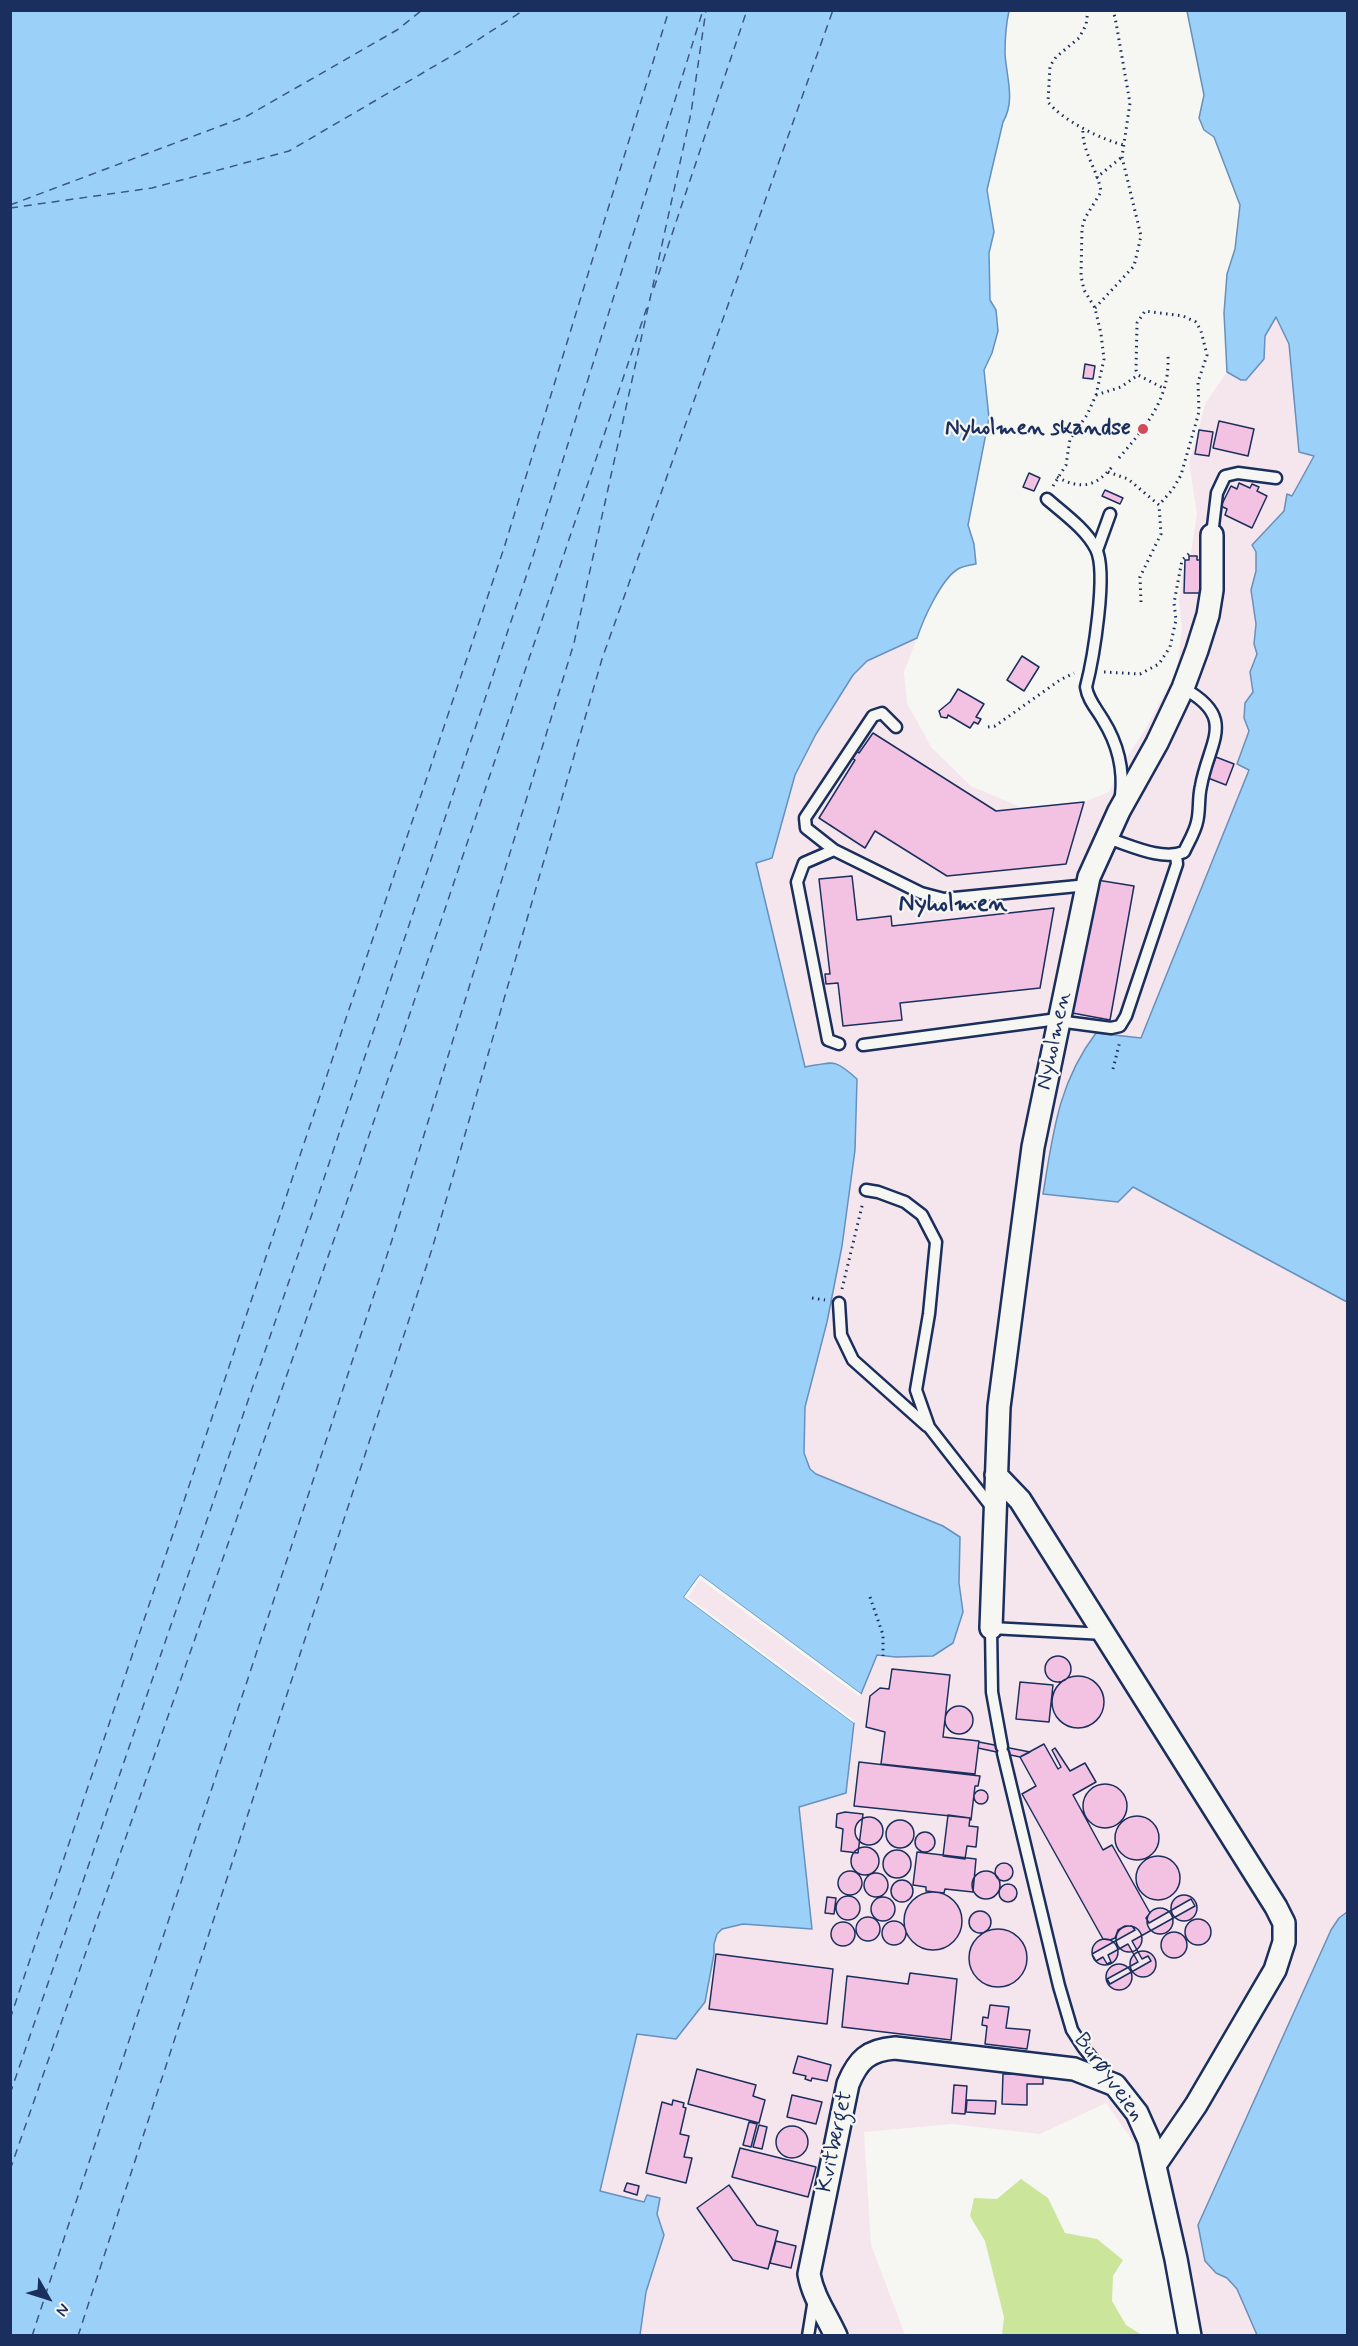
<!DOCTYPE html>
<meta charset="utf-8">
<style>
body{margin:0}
#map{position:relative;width:1358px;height:2346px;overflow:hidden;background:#f6f6f2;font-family:Mynerve,sans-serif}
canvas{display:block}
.frame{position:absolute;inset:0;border:12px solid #1b2f5e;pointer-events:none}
.north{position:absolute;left:18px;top:2268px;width:60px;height:60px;-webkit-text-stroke:4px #f6f6f2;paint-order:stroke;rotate:129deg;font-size:16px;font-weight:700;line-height:24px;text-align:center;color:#1b2f5e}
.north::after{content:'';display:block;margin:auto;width:21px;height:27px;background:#1b2f5e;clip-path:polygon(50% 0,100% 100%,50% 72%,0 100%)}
</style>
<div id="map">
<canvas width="1358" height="2346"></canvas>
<div class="frame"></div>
<div class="north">N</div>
</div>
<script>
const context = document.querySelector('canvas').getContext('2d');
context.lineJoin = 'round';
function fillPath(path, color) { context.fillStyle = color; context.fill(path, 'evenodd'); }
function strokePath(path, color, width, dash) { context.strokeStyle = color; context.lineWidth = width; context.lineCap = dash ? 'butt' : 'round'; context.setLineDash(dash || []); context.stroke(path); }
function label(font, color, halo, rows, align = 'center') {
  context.font = font + ' Mynerve,sans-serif'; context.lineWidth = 4.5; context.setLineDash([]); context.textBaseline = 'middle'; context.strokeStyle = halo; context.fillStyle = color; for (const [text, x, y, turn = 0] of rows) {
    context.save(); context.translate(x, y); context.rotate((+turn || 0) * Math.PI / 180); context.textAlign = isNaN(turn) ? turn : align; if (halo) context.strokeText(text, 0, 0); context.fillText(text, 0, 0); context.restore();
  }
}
fillPath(new Path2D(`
 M1276,316l13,28 10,108 15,4 -22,40 -5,-2 -3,17 -32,34 4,7v19l-5,19 5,34 -2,20 3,10 -7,18 3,20 -8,12 -1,14 5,13 -12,33 12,6 -108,268 -98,156 75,8 15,-15 214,115v610l-8,6 -8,12 -133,295 18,48 11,4 10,12 20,46h-80l-34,-179 -37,-53 -66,31 -88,-10 -88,8 7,113 34,90h-265l6,-43 18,-57 -7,-21 3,-16 -15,4 -45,-10 37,-159 39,6 29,-37 9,-47v-11l3,-11 5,-4 21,-5 69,4 -13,-122 55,-83 -170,-126 16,-22 177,80 19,2 37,-1 30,-43 -4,-30 1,-46 -17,-11 -127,-52 -6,-5 -6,-16 1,-46 22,-85 15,-76 13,-96 -28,-88 -22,5 -49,-204 16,-5 23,-83 21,-41 37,-59 14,-13 50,-24 -13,34 3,31 24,44 40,39 56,24 60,-9 22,-9 13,-27 24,-37 31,-58 5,-42 -3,-28 5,-35 7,-12 6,-39 -8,-51 17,-61 21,-30 14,8h5l18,-21 1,-23z`), '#f5e6ed');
fillPath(new Path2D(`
 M1021,2179l27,19 17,35 32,6 26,21 -10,16 -1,25 14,24 16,10h-140l2,-18 -19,-76 -15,-25 4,-18 23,1z`), '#cbe59b');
const water = new Path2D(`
 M11,11h998c-3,13 -4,28 -4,42 1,23 11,47 -2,69l-16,68 7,42 -5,21 1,47 6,10 2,21 -6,22 -8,17 5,48 -21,107 6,19 2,20c-5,1 -13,2 -18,5 -17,10 -35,51 -41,69l-50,23 -14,14 -37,59 -21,41 -23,83 -16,5 49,204c29,-5 29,-9 52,12l-2,71 -13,96 -15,76 -22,85 -1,46 6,16 6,5 127,52 17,11 -1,46 4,29 -10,31 -20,13 -37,1 -19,-2 -16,39 -161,-119 -16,22 170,126 -8,70 -47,14 13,122 -69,-5 -21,5 -5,5 -3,10v10l-9,48 -29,37 -39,-5 -37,157 44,11 3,-7 13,3 -3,16 7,21 -18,57 -6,43 -629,1z
 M1187,11h160v1291l-214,-115 -15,15 -75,-8c10,-60 15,-111 53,-161l45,5 108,-268 -12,-6 12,-33 -5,-13 1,-15 8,-11 -3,-20 7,-18 -3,-10 2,-20 -5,-34 5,-19v-19l-4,-7 32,-34 3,-17 5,2 22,-40 -15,-4 -10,-108 -13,-27 -11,19 -1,23 -18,21h-5l-14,-8 -3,-59 3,-39 8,-25 5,-44 -26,-68 -10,-7 -5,-12 5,-23z
 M1347,1912v423h-90l-20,-46 -10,-11 -11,-5 -11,-12 -7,-36 133,-295 8,-12z`);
fillPath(water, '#9bd0f9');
strokePath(water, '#6890bb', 1.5);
fillPath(new Path2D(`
 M700,1575l161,119 -1,3 -160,-118 -12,18 166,123v3l-170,-126z`), '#f6f6f2');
strokePath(new Path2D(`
 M10,205l237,-89 150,-86 25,-20
 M10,208l142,-20 137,-37 173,-101 62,-40
 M654,288l93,-278
 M10,2019l494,-1471 165,-538
 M10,2094l300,-874 224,-667 169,-543
 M10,2170l328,-942 309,-921
 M32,2336l360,-1096 182,-597 117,-530 15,-103
 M78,2336l354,-1087 170,-590 231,-649`), '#3b5785', 1.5, [8, 6]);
const building = new Path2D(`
 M1085,364l10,2 -2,13 -10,-1z
 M1219,421l35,8 -6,27 -35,-8z
 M1199,430l14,2 -4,24 -14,-2z
 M1029,473l11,5 -6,13 -11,-4z
 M1239,483l11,5 2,-4 7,3 -2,4 10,5 -15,32 -27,-13 2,-6 -6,-3 10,-20 6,3z
 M1105,490l18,8 -3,6 -18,-8z
 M1189,556h8v4h5l-1,33h-17l1,-33h4z
 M1022,656l17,11 -15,24 -17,-11z
 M958,689l26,15 -8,13 5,2 -3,5 -4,-2 -4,6 -22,-13 -1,3 -6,-1 -2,-6 11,-9z
 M873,733l123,78 88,-9 -18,62 -119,12 -72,-45 -10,17 -46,-30 36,-58 -6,-4 4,-7 6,4z
 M1216,757l18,7 -8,21 -18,-7z
 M852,876l5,44 34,-4 1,10 162,-18 -14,80 -140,15 2,17 -59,6 -5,-43 -12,1 -1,-10h5l-11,-95z
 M1097,880l37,6 -24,134 -43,-8 5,-28 7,1z
 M1045 1669a13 13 0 1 1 26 0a13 13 0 1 1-26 0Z
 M892,1669l58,6 -7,62 36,4 -4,33 -94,-10 4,-32 -19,-5 4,-31 10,-8 9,1z
 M1052 1702a26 26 0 1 1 52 0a26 26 0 1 1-52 0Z
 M1020,1682l33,3 -4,37 -33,-3z
 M945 1720a14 14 0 1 1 28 0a14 14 0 1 1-28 0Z
 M979,1742l51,10 -10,5 -42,-9z
 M1044,1744l14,25 3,-2 -9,-17 3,-2 15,23 15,-8 11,19 -23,13 30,55 9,-5 38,68 -4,5 3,5 42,-24 4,7 -63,35 10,18 6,-3 3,5 -41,23 -3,-5 31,-17 -10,-18 -20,11 3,7 -4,2 -4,-7 -7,4 -4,-7 43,-24 -3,-4h-7l-7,4 -3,8 -5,2 -7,-1 -81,-145 14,-8 -16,-29z
 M859,1762l121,14 -2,10h-3l-4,34 -1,-2 -116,-12z
 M1083 1806a22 22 0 1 1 44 0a22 22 0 1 1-44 0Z
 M974 1797a7 7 0 1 1 14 0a7 7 0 1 1-14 0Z
 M845,1812l18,2 -5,39 -17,-2 2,-22 -7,-2 1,-13z
 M948,1815l22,3 -1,8 9,1 -2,20 -9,-1 -2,13 -22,-3z
 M1115 1838a22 22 0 1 1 44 0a22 22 0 1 1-44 0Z
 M855 1831a14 14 0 1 1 28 0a14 14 0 1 1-28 0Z
 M886 1834a14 14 0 1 1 28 0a14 14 0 1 1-28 0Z
 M915 1842a10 10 0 1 1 20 0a10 10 0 1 1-20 0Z
 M851 1861a14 14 0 1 1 28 0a14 14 0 1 1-28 0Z
 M883 1864a14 14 0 1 1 28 0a14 14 0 1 1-28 0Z
 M917,1852l59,7 -3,33 -28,-3 -1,4 -18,-2v-4l-13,-2z
 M1136 1878a22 22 0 1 1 44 0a22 22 0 1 1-44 0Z
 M995 1872a9 9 0 1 1 18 0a9 9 0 1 1-18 0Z
 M838 1883a12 12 0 1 1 24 0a12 12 0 1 1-24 0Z
 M972 1885a14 14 0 1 1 28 0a14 14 0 1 1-28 0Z
 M864 1885a12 12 0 1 1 24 0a12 12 0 1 1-24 0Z
 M891 1891a11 11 0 1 1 22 0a11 11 0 1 1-22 0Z
 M999 1893a9 9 0 1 1 18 0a9 9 0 1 1-18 0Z
 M904 1921a29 29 0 1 1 58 0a29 29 0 1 1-58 0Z
 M1171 1908a13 13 0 1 1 26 0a13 13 0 1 1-26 0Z
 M836 1908a12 12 0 1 1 24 0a12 12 0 1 1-24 0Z
 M827,1897l9,1 -2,16 -9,-1z
 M871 1909a12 12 0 1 1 24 0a12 12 0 1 1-24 0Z
 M1147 1921a13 13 0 1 1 26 0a13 13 0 1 1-26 0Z
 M969 1922a11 11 0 1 1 22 0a11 11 0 1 1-22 0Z
 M856 1929a12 12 0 1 1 24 0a12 12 0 1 1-24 0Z
 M1185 1932a13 13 0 1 1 26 0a13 13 0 1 1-26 0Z
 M882 1933a12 12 0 1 1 24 0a12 12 0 1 1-24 0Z
 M831 1934a12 12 0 1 1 24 0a12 12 0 1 1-24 0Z
 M1116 1939a13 13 0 1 1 26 0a13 13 0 1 1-26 0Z
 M969 1958a29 29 0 1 1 58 0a29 29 0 1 1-58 0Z
 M1161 1945a13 13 0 1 1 26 0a13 13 0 1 1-26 0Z
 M1092 1952a13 13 0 1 1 26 0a13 13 0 1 1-26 0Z
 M1130 1964a13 13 0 1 1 26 0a13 13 0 1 1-26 0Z
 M716,1954l117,15 -6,55 -118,-15z
 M1106 1977a13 13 0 1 1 26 0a13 13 0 1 1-26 0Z
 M910,1973l47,6 -6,61 -109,-13 5,-51 61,8z
 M990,2005l19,2 -3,21 24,2 -3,19 -42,-5 2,-18 -5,-1 1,-8 5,1z
 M798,2056l33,9 -4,16 -15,-3 -1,3 -6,-2 1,-3 -13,-3z
 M697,2069l59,16 -3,11 12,4 -6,23 -71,-19z
 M1003,2074h40v10h-16v21l-25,-1z
 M954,2085l13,1 -2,28 -13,-1z
 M792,2095l30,7 -6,22 -29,-7z
 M673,2100l11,3 -1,4 3,1 -6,26 9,2 -5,21 8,1 -6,25 -40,-10 16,-71 10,3z
 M967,2100l29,1 -1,13 -29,-2z
 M749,2122l8,2 -6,23 -8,-2z
 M759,2125l8,2 -5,22 -9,-2z
 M776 2142a16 16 0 1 1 32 0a16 16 0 1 1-32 0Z
 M740,2148l76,19 -8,30 -76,-20z
 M627,2183l12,3 -2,9 -13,-4z
 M729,2185l28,40 21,6 -10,38 -35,-9 -36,-52z
 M776,2241l20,5 -5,22 -21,-5z`);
fillPath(building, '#f3c1e1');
strokePath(building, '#1b2f5e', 1.5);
const service = new Path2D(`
 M1047,499c16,14 39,30 49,50 12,23 -3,111 -10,138 2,13 10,21 17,33 15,24 21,49 18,76
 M1212,535l5,-42 8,-17 13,-3 38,5
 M1097,550l13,-36
 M1107,838c23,7 54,23 77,14 4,-9 11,-20 13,-30 3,-11 1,-24 4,-36 8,-45 37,-68 -18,-98
 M834,850l-28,-22 -1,-10 68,-102 9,-3 14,14
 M839,1044l-11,-4 -31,-158 7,-19 30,-13 87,43 23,6 144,-14
 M863,1045l187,-25 61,8 9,-2 6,-10 51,-152 -1,-9
 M866,1190l12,2 27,10 17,13 14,27 -7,72 -13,76 13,37 64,82
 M839,1303l2,32 12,25 74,66
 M1002,1747l-10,-55 -1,-64 114,6
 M1003,1753l56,233 13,44 11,17 25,31
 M808,2336l6,-37`);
const minor = new Path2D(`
 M996,1475l24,25 256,407 8,16v19l-9,28 -79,135 -41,60
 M991,1628l8,-221 34,-260 56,-270 30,-66 38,-68 26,-55 14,-38 11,-35 4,-25v-55
 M836,2336c-10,-22 -23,-39 -27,-62l39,-190c10,-24 20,-34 47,-36l179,21 41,16 22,28 12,27 27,119 14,77`);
strokePath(service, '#1b2f5e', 15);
strokePath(minor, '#1b2f5e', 26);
strokePath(new Path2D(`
 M1088,10l-2,15 -7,13 -23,19 -6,9 -2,36c14,18 54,38 76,43
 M1096,178l26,-21
 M1095,308l39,-42 7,-30 -19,-79 8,-54 -15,-86 -3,-7
 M1096,395l25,-8 17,-12 25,13
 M1119,458c26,-31 51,-58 49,-102
 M1108,472l20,7 31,26 14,-16 8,-14 18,-63 -1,-30 9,-27 -6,-24 -5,-9 -13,-6 -38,-5 -8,12 -1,47 2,5
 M1057,477c24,13 38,10 55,-10
 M1053,486l13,-21 4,-26 17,-24 9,-20 8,-36 -3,-25 -6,-26 -11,-18 -3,-14 1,-48 3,-10 16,-26c-3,-23 -20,-40 -18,-65
 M1141,602l-1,-25 21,-43 -2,-29
 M1104,672l36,2 19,-10 11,-17 6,-27 -2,-17 8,-43 10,-9
 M988,727l7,-1 65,-46 14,-7
 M1113,1069l7,-28
 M842,1289l21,-87
 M812,1298l13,2
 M870,1597l13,38v21`), '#1b2f5e', 3, [1.5, 4.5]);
strokePath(service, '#f6f6f2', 10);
strokePath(minor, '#f6f6f2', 21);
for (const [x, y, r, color] of [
 [1143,429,6,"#d1495b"]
]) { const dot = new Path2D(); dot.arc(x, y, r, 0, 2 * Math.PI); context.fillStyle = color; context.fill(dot); strokePath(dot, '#f6f6f2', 2); }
label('bold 22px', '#1b2f5e', '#f6f6f2', [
 ["Nyholmen skandse",1131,429]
], 'right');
label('22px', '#1b2f5e', '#f6f6f2', [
 ["Nyholmen",1055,1041,-78],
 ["Burøyveien",1108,2078,54],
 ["Kvitberget",836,2142,-78]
]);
label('bold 24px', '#1b2f5e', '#f6f6f2', [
 ["Nyholmen",953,905]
]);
</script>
